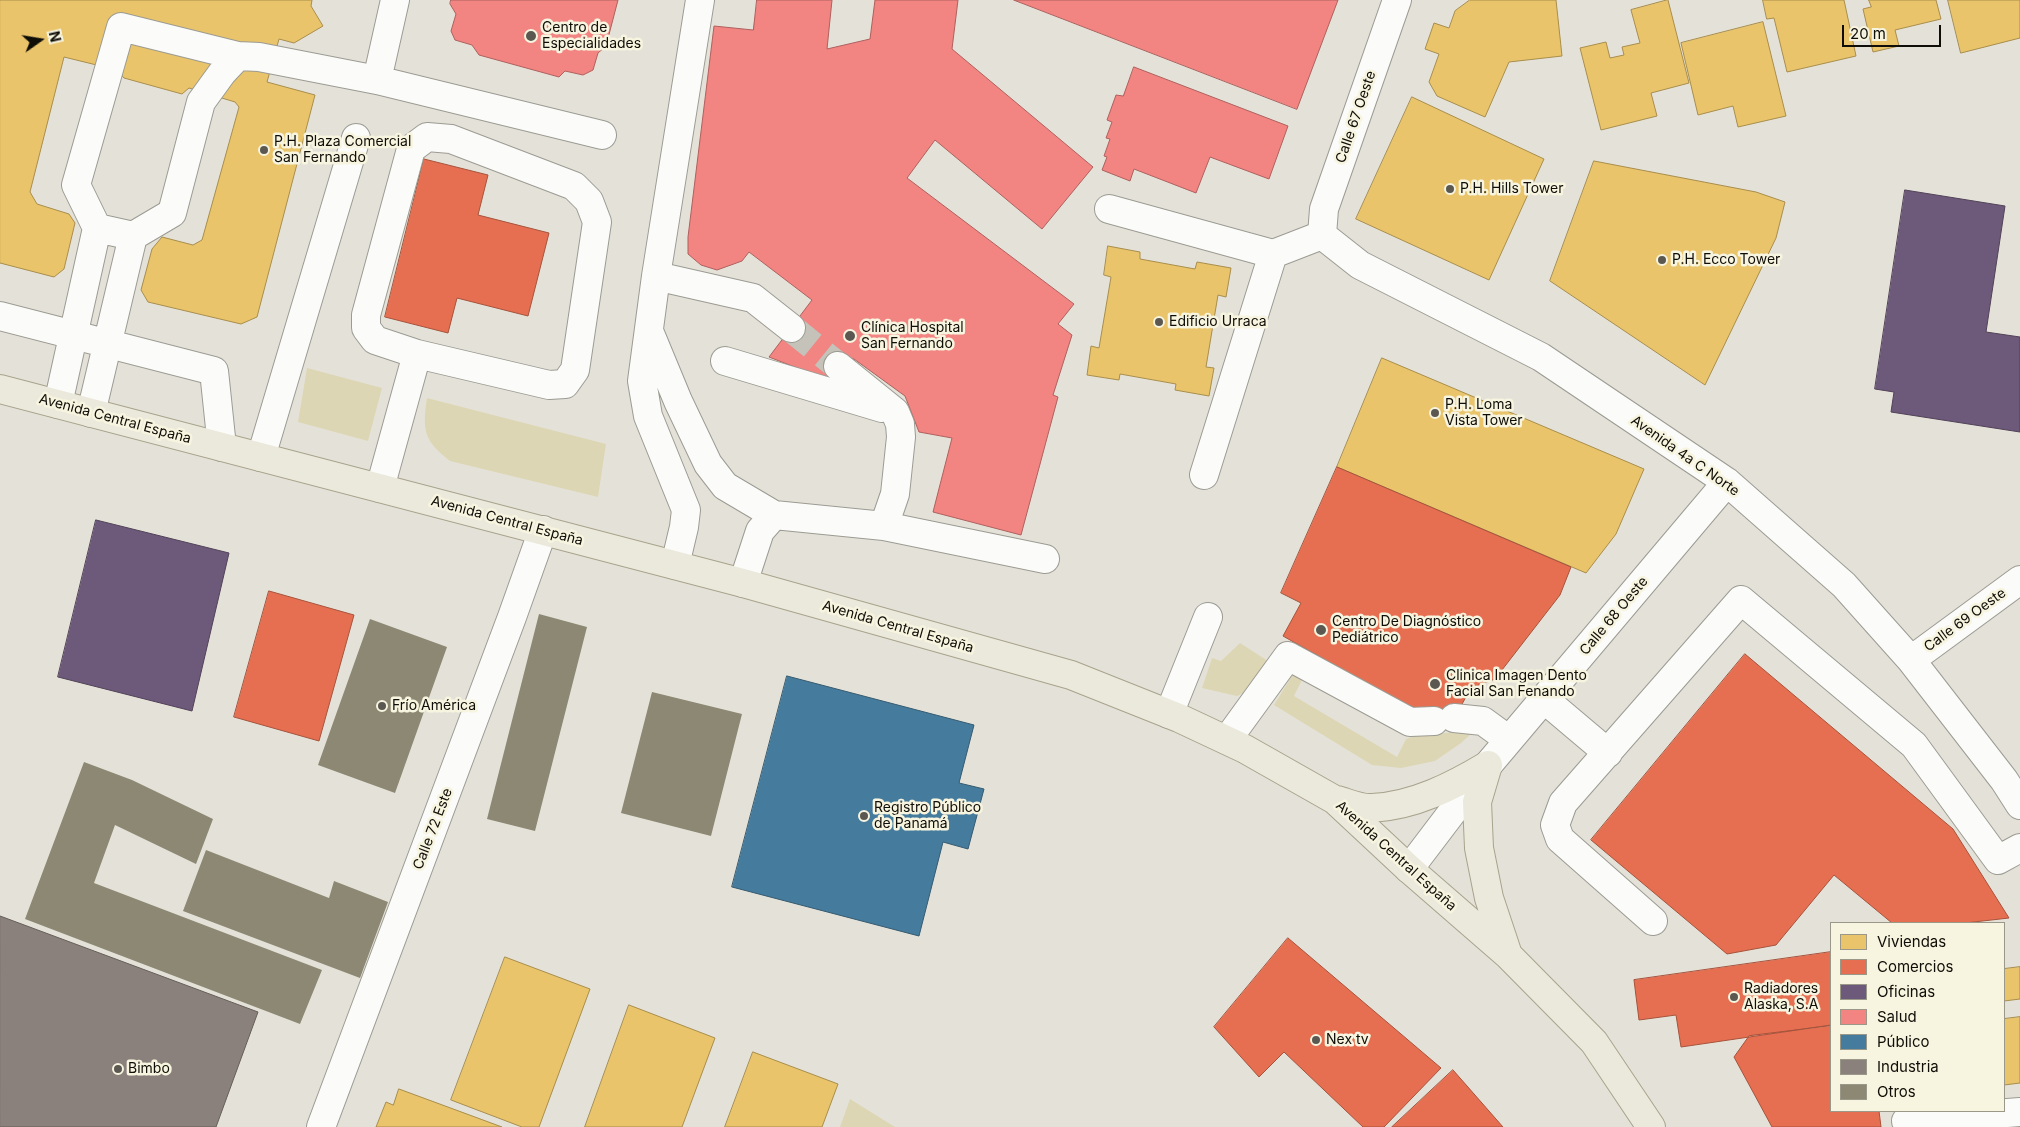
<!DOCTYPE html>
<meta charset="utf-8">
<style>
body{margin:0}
#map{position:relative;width:2020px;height:1127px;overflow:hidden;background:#e4e2d8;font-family:Inter,sans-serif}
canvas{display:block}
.legend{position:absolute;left:1830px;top:922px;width:175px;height:190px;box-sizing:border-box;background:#f7f4df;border:1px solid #9a9889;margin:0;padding:6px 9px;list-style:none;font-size:15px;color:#0f0d07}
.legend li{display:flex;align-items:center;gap:10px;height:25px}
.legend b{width:25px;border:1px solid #9a9889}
.north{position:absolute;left:15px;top:15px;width:50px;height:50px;-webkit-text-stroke:4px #f7f4df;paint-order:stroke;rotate:77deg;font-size:14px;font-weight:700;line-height:20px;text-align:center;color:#0f0d07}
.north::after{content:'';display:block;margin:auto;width:18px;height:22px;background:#0f0d07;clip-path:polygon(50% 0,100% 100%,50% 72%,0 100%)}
.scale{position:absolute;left:1842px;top:25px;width:99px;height:22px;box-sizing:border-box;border:2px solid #0f0d07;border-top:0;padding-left:6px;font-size:15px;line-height:18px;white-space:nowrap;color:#0f0d07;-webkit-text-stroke:4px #f7f4df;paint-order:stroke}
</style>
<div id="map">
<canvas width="2020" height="1127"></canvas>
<ul class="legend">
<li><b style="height:14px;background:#e9c46a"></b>Viviendas</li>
<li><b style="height:14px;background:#e76f51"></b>Comercios</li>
<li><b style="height:14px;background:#6d597a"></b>Oficinas</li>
<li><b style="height:14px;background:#f28482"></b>Salud</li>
<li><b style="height:14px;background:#457b9d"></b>Público</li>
<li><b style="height:14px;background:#8a817c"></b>Industria</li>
<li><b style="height:14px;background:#8c8873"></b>Otros</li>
</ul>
<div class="north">N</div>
<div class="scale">20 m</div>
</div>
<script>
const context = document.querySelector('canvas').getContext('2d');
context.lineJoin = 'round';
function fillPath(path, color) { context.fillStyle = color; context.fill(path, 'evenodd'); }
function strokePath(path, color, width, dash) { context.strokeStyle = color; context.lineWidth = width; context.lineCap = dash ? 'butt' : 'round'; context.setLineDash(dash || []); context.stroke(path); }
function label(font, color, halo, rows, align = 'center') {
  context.font = font + ' Inter,sans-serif'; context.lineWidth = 5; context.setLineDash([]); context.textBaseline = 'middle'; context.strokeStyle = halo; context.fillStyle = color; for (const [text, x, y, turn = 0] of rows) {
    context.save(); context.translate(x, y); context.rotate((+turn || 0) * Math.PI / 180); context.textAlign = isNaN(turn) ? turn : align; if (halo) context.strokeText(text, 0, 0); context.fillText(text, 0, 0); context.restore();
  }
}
fillPath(new Path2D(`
 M307,368l75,20 -14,53 -70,-19z
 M427,398l179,46 -8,53 -148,-36c-26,-20 -28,-31 -23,-63z
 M1240,643l31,20 -19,26 -15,7 -35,-8 10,-30 9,3z
 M1295,671l9,5 -10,20 103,61 9,-18 17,-6h49l-11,10 -26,18 -34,7 -29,-3 -98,-60z
 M850,1099l45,28h-55z`), '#ddd6b4');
const homes = new Path2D(`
 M0,0h312l-1,6 12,20 -29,17 -15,-4 -12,43 48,13 -58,222 -16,7 -93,-22 -7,-12 11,-41 10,-12 31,8 9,-5 37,-133 -4,-5 -46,-14 -7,6 -58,-16 -7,-8 -53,-13 -34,135 7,12 32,10 6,9 -11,46 -10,8 -54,-14z
 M1470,0h86l6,56 -53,6 -24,55 -48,-21 -8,-14 10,-28 -14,-5 9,-26 15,5 6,-17z
 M1668,0l21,83 -38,10 6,23 -56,14 -21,-82 26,-6 4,16 14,-3 -2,-8 18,-4 -9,-33z
 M1763,0h81l12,56 -69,16 -13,-54 -7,1z
 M1869,0h67l5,19 -46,11 4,16 -26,6 -10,-43 8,-2z
 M1948,0h72v38l-59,15z
 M1763,22l23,94 -48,11 -5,-21 -35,9 -17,-72z
 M1412,97l132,62 -55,121 -133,-61z
 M1594,161l162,31 29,10 -9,36 -71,147 -155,-104z
 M1108,246l32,6v7l55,10 2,-7 34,6 -5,29 -8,-2 -12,72 8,1 -5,28 -34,-6 1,-6 -56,-10 -1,6 -32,-5 4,-29 8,2 12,-71 -7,-2z
 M1382,358l262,111 -28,65 -30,39 -249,-106z
 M505,957l85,32 -51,138h-17l-71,-27z
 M2020,967v32l-16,2v-32z
 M629,1005l86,33 -33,89h-97z
 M2020,1017v66l-16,2v-66z
 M753,1052l85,32 -16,43h-97z
 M399,1089l103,38h-126l10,-25 7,3z`);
fillPath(homes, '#e9c46a');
strokePath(homes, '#a88d4c', 1);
const shops = new Path2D(`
 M424,159l64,16 -10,40 71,18 -21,83 -71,-18 -9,35 -63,-16z
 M1337,467l234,100 -11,28 -65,84 -24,9 -23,41 -165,-93 18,-33 -20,-10z
 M269,591l85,24 -35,126 -85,-24z
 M1745,654l208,175 56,89 -44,5h-73l-58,-48 -58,70 -49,9 -136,-114z
 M1288,938l153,130 -57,59h-21l-79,-75 -25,25 -45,-50z
 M1831,952v73l-150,22 -5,-32 -37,5 -5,-40z
 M1831,1026v85h48l2,16h-109l-38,-70 15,-21z
 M1453,1070l50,57h-111z`);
fillPath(shops, '#e76f51');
strokePath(shops, '#a6523b', 1);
const offices = new Path2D(`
 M1905,190l100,16 -19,126 34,5v95l-129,-20 3,-20 -19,-3z
 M96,520l133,33 -37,158 -134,-34z`);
fillPath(offices, '#6d597a');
strokePath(offices, '#514258', 1);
const health = new Path2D(`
 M451,0h167l-12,46 -8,7 -5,17 -10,5 -18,-4 -6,6 -80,-22 -7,-10 -17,-5 -4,-9 5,-17 -6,-10z
 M757,0h75l-5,49 43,-10 5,-39h83l-6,49 141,118 -51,62 -107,-89 -28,38 167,126 -16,20 14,11 -19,60 5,2 -37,138 -88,-23 19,-74 -33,-6 -14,-36 -51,-37 -12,1 -14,20 -59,-23 43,-57 -63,-48 -7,9 -25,9 -16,-5 -13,-11v-17l26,-211 39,4z
 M1014,0h324l-41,109z
 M1134,67l154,59 -19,53 -59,-22 -14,36 -62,-24 -4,12 -28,-11 5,-13 -3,-1 6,-17 -4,-1 6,-16 -5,-2 9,-25 7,1z`);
fillPath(health, '#f28482');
strokePath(health, '#ae605d', 1);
const public = new Path2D(`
 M787,676l187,49 -15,58 25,6 -16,60 -25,-7 -24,94 -187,-49z`);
fillPath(public, '#457b9d');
strokePath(public, '#355a70', 1);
const industry = new Path2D(`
 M0,916l258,96 -42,115h-216z`);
fillPath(industry, '#8a817c');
strokePath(industry, '#655e59', 1);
fillPath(new Path2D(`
 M539,614l48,13 -52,204 -48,-12z
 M370,619l77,28 -52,146 -77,-28z
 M652,692l90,22 -31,122 -90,-23z
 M84,762l48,18 81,39 -17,45 -81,-39 -21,58 228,87 -22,54 -275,-105z
 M206,850l123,48 5,-17 54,21 -28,76 -177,-67z`), '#8c8873');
strokePath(new Path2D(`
 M791,328l47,38`), '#c4c2b9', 28, [28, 14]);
const minor = new Path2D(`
 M238,56l-16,17 -21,29 -29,111 -39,23 -36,-8 -21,-43 45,-158 117,29 21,1 118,23 225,55
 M377,80l18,-80
 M427,137l24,2 123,47 15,15 8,21 -22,148 -10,14 -16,1 -132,-31 -42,-14 -9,-12v-13l45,-166z
 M1109,209l164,45 49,-19
 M1322,235l38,30 181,92 186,125 117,103 67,75 93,120 16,25
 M1322,235l2,-26 73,-209
 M656,276l97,22 38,30
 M0,316l214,55 8,76
 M649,331l29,70 30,63 17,22 49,29
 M725,361l157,47
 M58,404l39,-176
 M91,413l42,-177
 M261,457l95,-319
 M1204,475l69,-221
 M380,488l37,-134
 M884,526l161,33
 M675,565l9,-38 2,-17 -38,-94 -6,-35 14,-105 44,-276
 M743,583l17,-52 14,-16 110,11 11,-32 6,-57 -1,-13 -5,-12 -57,-46
 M1911,660l109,-80
 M1544,699l64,54
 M1169,714l39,-97
 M1454,718l29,3 26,19
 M1227,740l61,-84 122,66 24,-1
 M1409,869l79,-104 239,-283
 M1653,921l-93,-82 -5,-14 8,-22 178,-203 173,145 84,115 22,-12
 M1906,1121l114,-9
 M321,1127l191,-510 31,-87`);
const major = new Path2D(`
 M0,389l743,194 328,92 108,43 66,31 90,51 74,69 99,86 86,87 57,85
 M1488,765l-11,37 2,46 10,50 19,57
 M1337,800c11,3 24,9 35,8 42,-2 81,-22 116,-43`);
strokePath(minor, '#9c9b93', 30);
strokePath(major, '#a8a38c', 30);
strokePath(minor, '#fbfbf9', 28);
strokePath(major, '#ebe9dc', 28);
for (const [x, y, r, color] of [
 [531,36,6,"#5a5850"],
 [264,150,5,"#5a5850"],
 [1450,189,5,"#5a5850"],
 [1662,260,5,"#5a5850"],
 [1159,322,5,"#5a5850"],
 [850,336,6,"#5a5850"],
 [1435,413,5,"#5a5850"],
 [1321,630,6,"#5a5850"],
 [1435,684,6,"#5a5850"],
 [382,706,5,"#5a5850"],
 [864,816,5,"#5a5850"],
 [1734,997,5,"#5a5850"],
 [1316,1040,5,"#5a5850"],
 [118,1069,5,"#5a5850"]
]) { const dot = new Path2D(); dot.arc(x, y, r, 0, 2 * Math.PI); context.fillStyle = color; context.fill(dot); strokePath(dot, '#f7f4df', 2); }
label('14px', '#0f0d07', '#f7f4df', [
 ["Centro de",542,28],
 ["Especialidades",542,44],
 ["P.H. Plaza Comercial",274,142],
 ["San Fernando",274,158],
 ["P.H. Hills Tower",1460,189],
 ["P.H. Ecco Tower",1672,260],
 ["Edificio Urraca",1169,322],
 ["Clínica Hospital",861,328],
 ["San Fernando",861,344],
 ["P.H. Loma",1445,405],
 ["Vista Tower",1445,421],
 ["Centro De Diagnóstico",1332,622],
 ["Pediátrico",1332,638],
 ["Clinica Imagen Dento",1446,676],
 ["Facial San Fenando",1446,692],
 ["Frío América",392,706],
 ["Registro Público",874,808],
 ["de Panamá",874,824],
 ["Radiadores",1744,989],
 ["Alaska, S.A",1744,1005],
 ["Nex tv",1326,1040],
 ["Bimbo",128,1069]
], 'left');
label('14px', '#0f0d07', '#f7f4df', [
 ["Calle 67 Oeste",1356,117,-71],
 ["Avenida Central España",115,419,15],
 ["Avenida 4a C Norte",1685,456,35],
 ["Avenida Central España",507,521,15],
 ["Calle 68 Oeste",1614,616,-50],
 ["Calle 69 Oeste",1965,620,-36],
 ["Avenida Central España",898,627,16],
 ["Calle 72 Este",433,829,-69],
 ["Avenida Central España",1396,856,42]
]);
</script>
